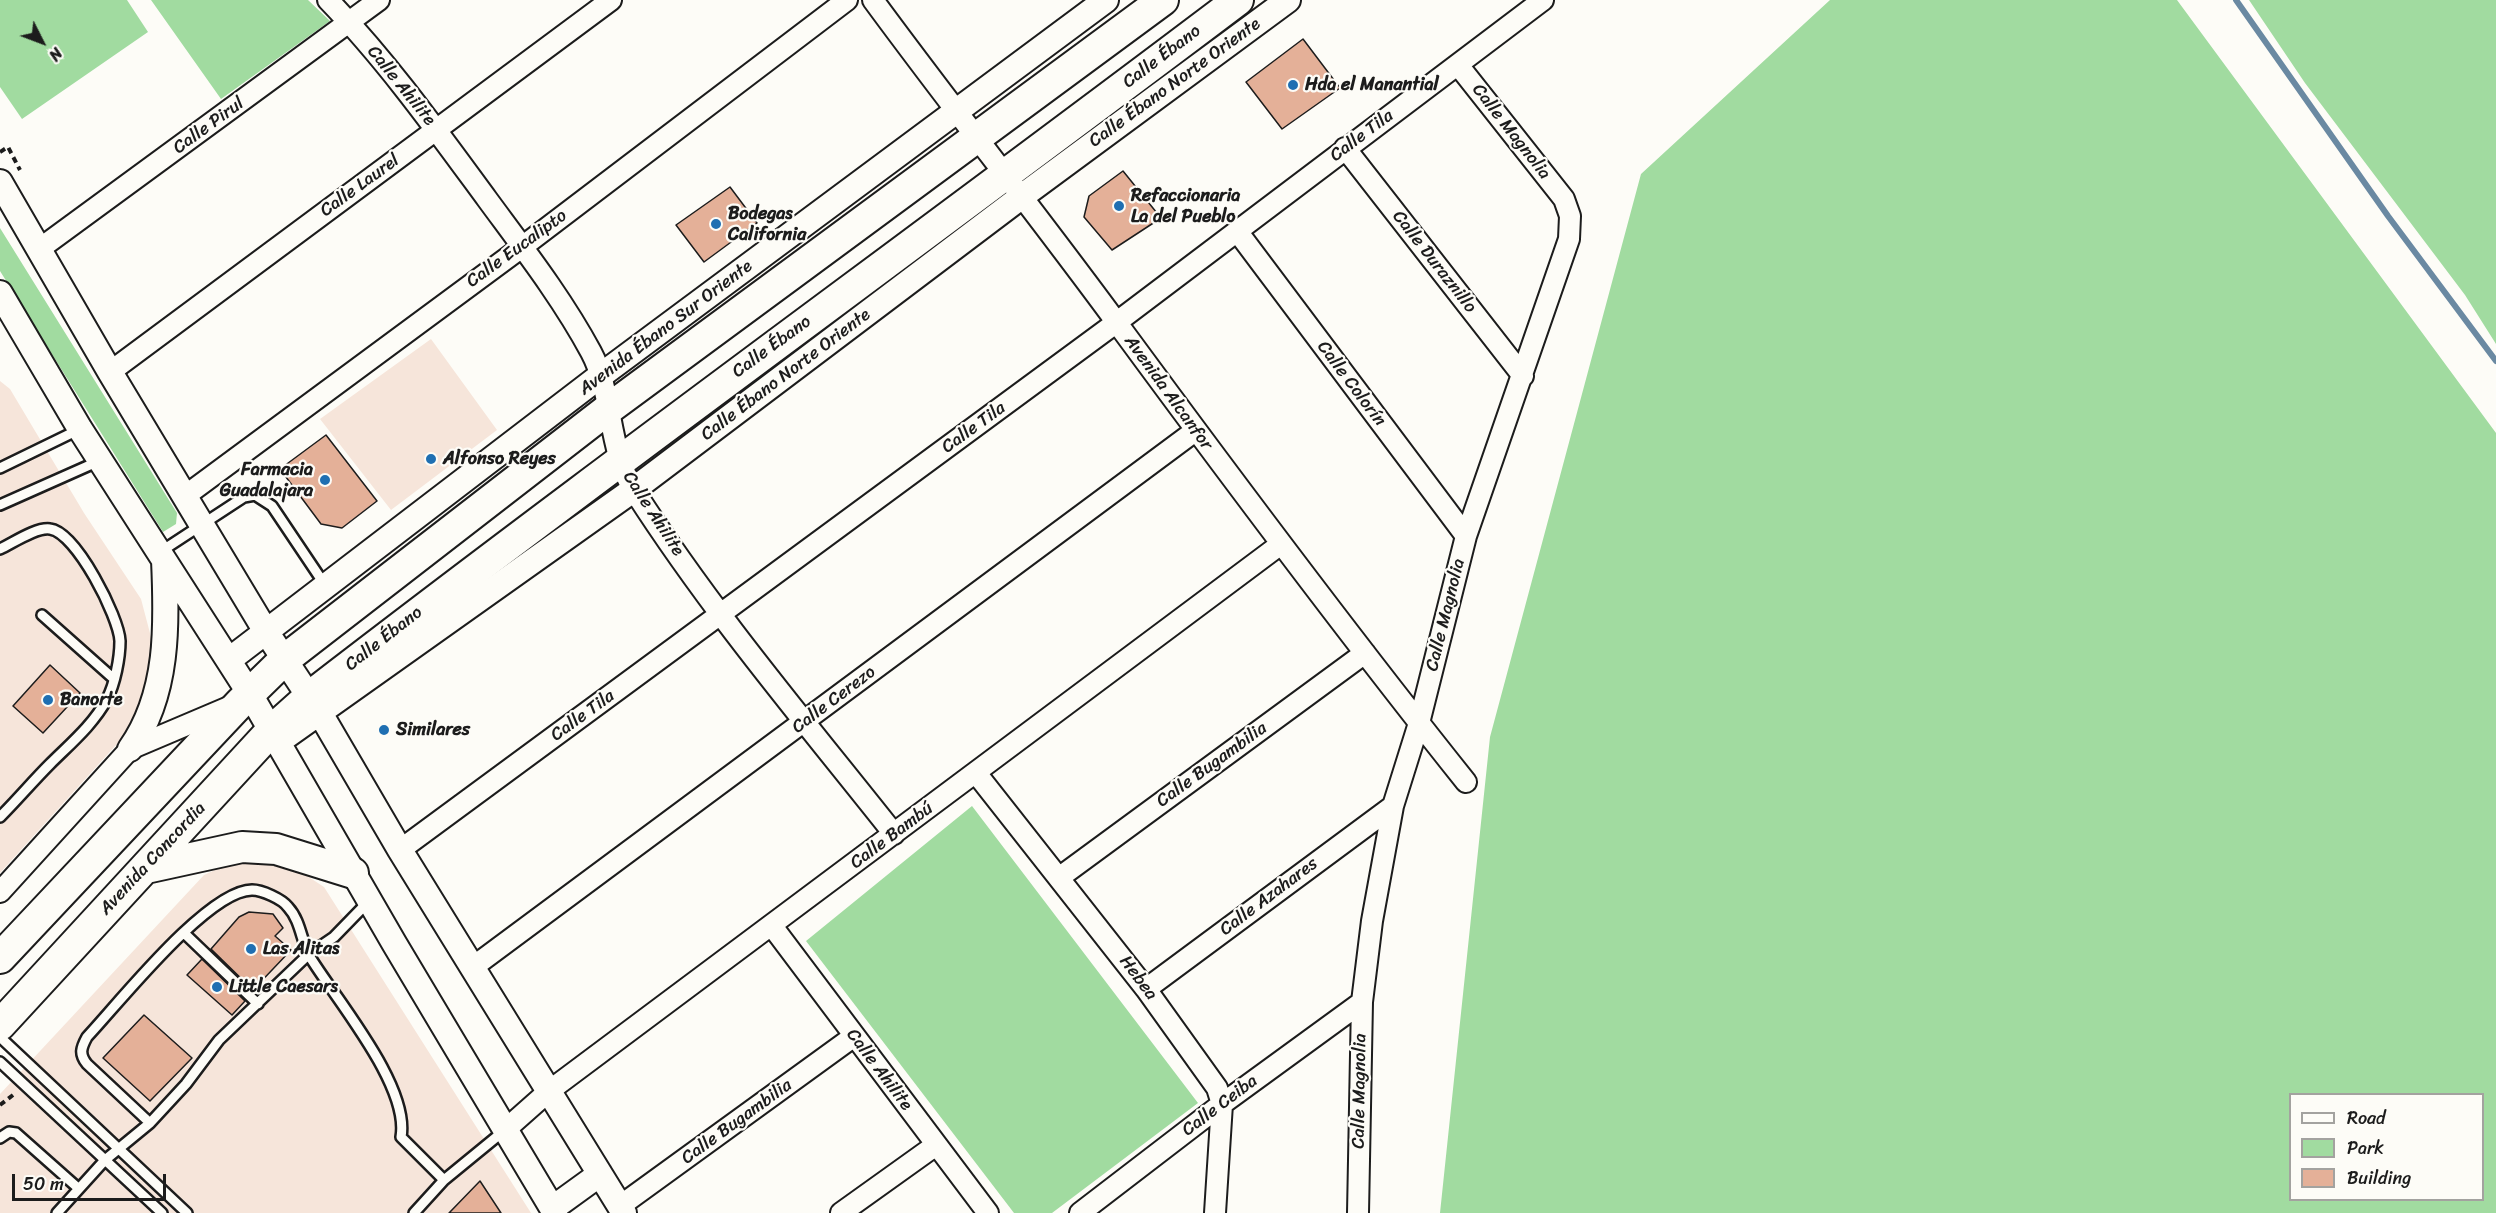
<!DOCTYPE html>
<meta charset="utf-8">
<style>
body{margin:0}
#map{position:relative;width:2496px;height:1213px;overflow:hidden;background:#fdfcf7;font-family:Sriracha,sans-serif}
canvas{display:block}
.legend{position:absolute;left:2289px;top:1093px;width:195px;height:108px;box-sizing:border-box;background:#fdfcf7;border:2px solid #a3a29f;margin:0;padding:8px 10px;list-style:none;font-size:18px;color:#1c1c1c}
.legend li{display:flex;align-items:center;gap:12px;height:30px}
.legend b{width:30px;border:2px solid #a3a29f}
.north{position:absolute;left:12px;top:12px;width:60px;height:60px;-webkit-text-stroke:4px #fdfcf7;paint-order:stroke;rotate:132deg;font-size:16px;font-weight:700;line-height:24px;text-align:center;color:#1c1c1c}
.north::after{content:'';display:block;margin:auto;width:21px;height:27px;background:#1c1c1c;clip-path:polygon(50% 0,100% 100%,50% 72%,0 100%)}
.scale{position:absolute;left:12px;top:1174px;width:154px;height:27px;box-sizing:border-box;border:3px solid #1c1c1c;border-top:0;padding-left:8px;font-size:18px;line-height:21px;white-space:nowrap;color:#1c1c1c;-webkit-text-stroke:4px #fdfcf7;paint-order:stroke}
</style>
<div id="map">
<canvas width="2496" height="1213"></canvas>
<ul class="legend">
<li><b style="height:8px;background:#fdfcf7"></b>Road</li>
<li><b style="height:16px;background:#a1dba0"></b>Park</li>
<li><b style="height:16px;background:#e4b098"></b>Building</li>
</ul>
<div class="north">N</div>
<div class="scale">50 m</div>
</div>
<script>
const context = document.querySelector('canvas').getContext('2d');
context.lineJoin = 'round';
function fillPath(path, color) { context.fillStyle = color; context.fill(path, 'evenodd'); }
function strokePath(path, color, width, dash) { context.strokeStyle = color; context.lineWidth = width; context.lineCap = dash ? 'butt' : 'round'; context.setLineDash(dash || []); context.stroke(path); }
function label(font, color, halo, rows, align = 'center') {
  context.font = font + ' Sriracha,sans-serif'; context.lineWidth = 4.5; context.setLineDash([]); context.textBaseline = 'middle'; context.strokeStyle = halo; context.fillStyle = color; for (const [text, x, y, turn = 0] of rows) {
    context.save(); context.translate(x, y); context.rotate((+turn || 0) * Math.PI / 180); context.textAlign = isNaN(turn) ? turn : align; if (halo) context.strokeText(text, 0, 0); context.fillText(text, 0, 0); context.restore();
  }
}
fillPath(new Path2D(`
 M431,339l66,91 -106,80 -71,-91z
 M0,381l10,8 74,124 57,86 15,57 -9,44 -20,33 -127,140z
 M234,861h35l26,7 29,19 207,326h-531v-119l204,-219z`), '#f6e5da');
fillPath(new Path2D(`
 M0,0h127l21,32 -126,87 -22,-32z
 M151,0h157l22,21 -109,78z
 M1830,0h347l319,433v780h-1056l50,-476 151,-563zM2290,1094h192v106h-192z
 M2249,0h247v344l-31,-49 -160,-212z
 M0,228l177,285 -1,11 -13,8 -163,-261z
 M972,806l226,297 -146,110h-38l-208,-272z`), '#a1dba0');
strokePath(new Path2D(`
 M2236,0l152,216 108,145`), '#6a89a2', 6);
const building = new Path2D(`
 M1303,39l37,49 -58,41 -36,-47z
 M1123,171l38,47 -49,32 -28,-33 5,-21z
 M730,187l27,36 -53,39 -28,-37z
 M326,435l51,66 -35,27 -21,-4 -41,-55z
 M50,665l30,28 -37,40 -30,-27z
 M249,912l24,2 10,14 -8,8 16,14 -38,40 -42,-41 28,-32z
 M202,959l43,42 -13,14 -45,-40z
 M144,1015l48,43 -42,43 -47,-43z
 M480,1181l21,32h-52z`);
fillPath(building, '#e4b098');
strokePath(building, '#1c1c1c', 1.5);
const service = new Path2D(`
 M0,468l78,-38
 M0,505l99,-44
 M0,549c13,-6 36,-22 50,-20 26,3 69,88 70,112 0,17 -5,43 -13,58 -14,26 -37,45 -57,65 -17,17 -33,36 -50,53
 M160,552l84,-55 11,-2 17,11 53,79
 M42,615l72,64
 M184,933l74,71
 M0,1037l187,176
 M0,1062l162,151
 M150,1123l-63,-59c-8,-10 -6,-16 0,-27 32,-34 121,-147 165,-147 10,0 30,9 36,17 13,14 13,34 22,50 27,44 100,129 91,180l43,43
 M0,1138l9,-6 7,1 62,55
 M57,1213l48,-53 45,-37 36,-39 33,-44 90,-86 25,-17 34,-35
 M414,1213l30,-33 61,-50`);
const minor = new Path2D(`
 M328,0c59,61 109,131 159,199 36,49 75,99 104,153 23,43 16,97 44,140 77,120 171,231 259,342
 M873,0c80,109 164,214 244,323 114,155 229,309 349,459
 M1345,148l178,228
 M1237,231l229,305
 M38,250l341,-250
 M110,372l501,-372
 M185,496l337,-249 325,-247
 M976,773l170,216 71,99 5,16 -7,109
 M400,850l717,-528 426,-322
 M1060,877l305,-224
 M0,892l130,-143 99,-42
 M772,926l216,287
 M473,967l722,-536
 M1146,989l247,-183
 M505,1130l44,-39 732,-547
 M620,1206l233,-169
 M841,1213l95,-68
 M1080,1213l142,-109 140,-102
 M1358,1213l4,-211 10,-81 21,-115 26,-83 47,-187 103,-297 1,-23 -6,-17 -106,-134`);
const tertiary = new Path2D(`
 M0,182l110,190 155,258 55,83 80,137 224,363
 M0,293l80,136 170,265 144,249 161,270
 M229,660l371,-284 506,-376
 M278,742l355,-252 388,-293 267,-197
 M130,749c39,-55 37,-124 34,-189
 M553,1208l47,-34`);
const primary = new Path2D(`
 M146,868l96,-21 34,2 77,24
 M0,958l240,-255 44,-43 323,-250 556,-410
 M0,1025l271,-294 38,-34c307,-237 620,-463 929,-697`);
strokePath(service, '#1c1c1c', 14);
strokePath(minor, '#1c1c1c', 24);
strokePath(tertiary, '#1c1c1c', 28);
strokePath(primary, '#1c1c1c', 34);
strokePath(new Path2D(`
 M0,152l8,-5 12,23
 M0,1105l13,-10`), '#1c1c1c', 4, [6, 4.5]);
strokePath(service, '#fdfcf7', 9);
strokePath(minor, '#fdfcf7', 20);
strokePath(tertiary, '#fdfcf7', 24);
strokePath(primary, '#fdfcf7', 30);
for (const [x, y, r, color] of [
 [1293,85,6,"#1f6fb2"],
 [1119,206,6,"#1f6fb2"],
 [716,224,6,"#1f6fb2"],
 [431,459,6,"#1f6fb2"],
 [325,480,6,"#1f6fb2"],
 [48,700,6,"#1f6fb2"],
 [384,730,6,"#1f6fb2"],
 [251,949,6,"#1f6fb2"],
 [217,987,6,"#1f6fb2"]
]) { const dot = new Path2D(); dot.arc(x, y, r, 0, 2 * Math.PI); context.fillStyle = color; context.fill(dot); strokePath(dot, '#fdfcf7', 2); }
label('18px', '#1c1c1c', '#fdfcf7', [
 ["Calle Ébano",1162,57,-37],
 ["Calle Ébano Norte Oriente",1175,83,-36],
 ["Calle Ahilite",401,86,51],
 ["Calle Pirul",209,126,-36],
 ["Calle Magnolia",1511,132,52],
 ["Calle Tila",1362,136,-37],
 ["Calle Laurel",360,186,-36],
 ["Calle Eucalipto",517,249,-36],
 ["Calle Duraznillo",1434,262,52],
 ["Avenida Ébano Sur Oriente",666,328,-37],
 ["Calle Ébano",772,347,-36],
 ["Calle Ébano Norte Oriente",786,375,-37],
 ["Calle Colorín",1351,384,53],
 ["Avenida Alcanfor",1168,393,54],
 ["Calle Tila",974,428,-36],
 ["Calle Ahilite",653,514,57],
 ["Calle Magnolia",1446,615,-76],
 ["Calle Ébano",384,639,-38],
 ["Calle Cerezo",834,700,-37],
 ["Calle Tila",583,716,-36],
 ["Calle Bugambilia",1212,765,-36],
 ["Calle Bambú",892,836,-37],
 ["Avenida Concordia",153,859,-47],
 ["Calle Azahares",1269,897,-37],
 ["Hebea",1138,978,53],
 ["Calle Ahilite",879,1070,53],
 ["Calle Magnolia",1360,1091,-89],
 ["Calle Ceiba",1220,1106,-37],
 ["Calle Bugambilia",737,1122,-36]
]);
label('bold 18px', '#1c1c1c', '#fdfcf7', [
 ["Hda el Manantial",1305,85],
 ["Refaccionaria",1131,196],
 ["La del Pueblo",1131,217],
 ["Bodegas",728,214],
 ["California",728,235],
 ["Alfonso Reyes",443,459],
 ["Farmacia",313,470,"right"],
 ["Guadalajara",313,491,"right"],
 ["Banorte",60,700],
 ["Similares",396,730],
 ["Las Alitas",263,949],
 ["Little Caesars",229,987]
], 'left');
</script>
